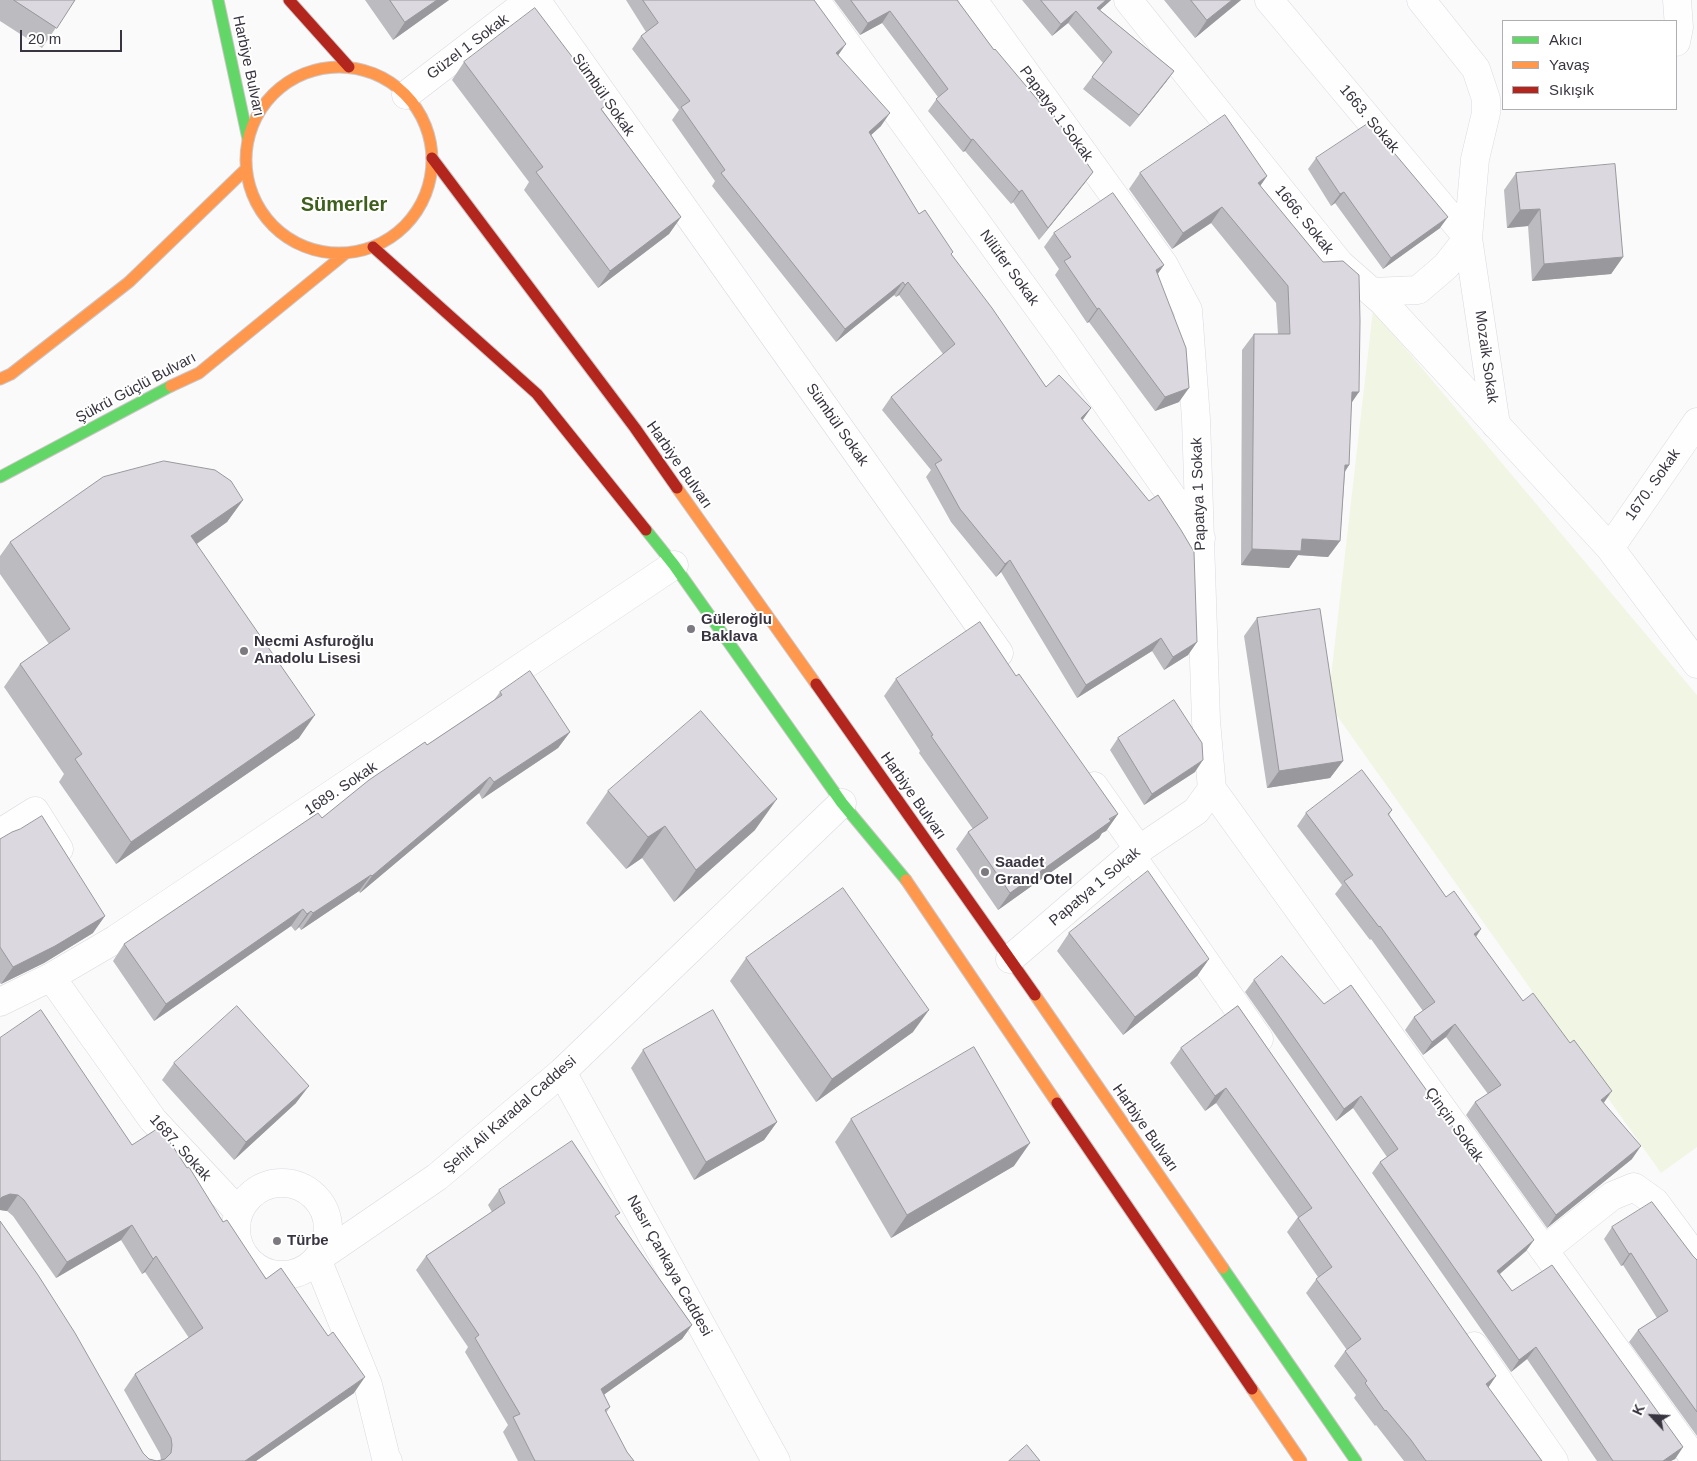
<!DOCTYPE html>
<meta charset="utf-8">
<style>
body{margin:0}
#map{position:relative;width:1697px;height:1461px;overflow:hidden;background:#fafafa;font-family:Arial,sans-serif}
canvas{display:block}
.legend{position:absolute;left:1502px;top:20px;width:175px;height:90px;box-sizing:border-box;background:#fff;border:1px solid #afaeb3;margin:0;padding:6px 9px;list-style:none;font-size:15px;color:#383440}
.legend li{display:flex;align-items:center;gap:10px;height:25px}
.legend b{width:25px;border:1px solid #afaeb3}
.north{position:absolute;left:1627px;top:1391px;width:50px;height:50px;-webkit-text-stroke:4px #fff;paint-order:stroke;rotate:295deg;font-size:14px;font-weight:700;line-height:20px;text-align:center;color:#383440}
.north::after{content:'';display:block;margin:auto;width:18px;height:22px;background:#383440;clip-path:polygon(50% 0,100% 100%,50% 72%,0 100%)}
.scale{position:absolute;left:20px;top:30px;width:102px;height:22px;box-sizing:border-box;border:2px solid #383440;border-top:0;padding-left:6px;font-size:15px;line-height:18px;white-space:nowrap;color:#383440;-webkit-text-stroke:4px #fff;paint-order:stroke}
</style>
<div id="map">
<canvas width="1697" height="1461"></canvas>
<ul class="legend">
<li><b style="height:6px;background:#63d668"></b>Akıcı</li>
<li><b style="height:6px;background:#ff974d"></b>Yavaş</li>
<li><b style="height:6px;background:#b3261e"></b>Sıkışık</li>
</ul>
<div class="north">K</div>
<div class="scale">20 m</div>
</div>
<script>
const context = document.querySelector('canvas').getContext('2d');
context.lineJoin = 'round';
function fillPath(path, color) { context.fillStyle = color; context.fill(path, 'evenodd'); }
function strokePath(path, color, width, dash) { context.strokeStyle = color; context.lineWidth = width; context.lineCap = dash ? 'butt' : 'round'; context.setLineDash(dash || []); context.stroke(path); }
function label(font, color, halo, rows, align = 'center') {
  context.font = font + ' Arial,sans-serif'; context.lineWidth = 4; context.setLineDash([]); context.textBaseline = 'middle'; context.strokeStyle = halo; context.fillStyle = color; for (const [text, x, y, turn = 0] of rows) {
    context.save(); context.translate(x, y); context.rotate((+turn || 0) * Math.PI / 180); context.textAlign = isNaN(turn) ? turn : align; if (halo) context.strokeText(text, 0, 0); context.fillText(text, 0, 0); context.restore();
  }
}
fillPath(new Path2D(`
 M1373,310l324,385v452l-36,26 -333,-470z`), '#f1f5e4');
const street = new Path2D(`
 M536,0l463,653
 M815,0l247,340 139,198
 M973,0l191,265 24,45 8,109 10,302 6,68 -16,22 -65,44 -121,104
 M1128,0l212,264 42,37 228,247 87,116
 M1269,0l199,238 -22,28 -28,24 -46,2
 M1421,0l55,69 10,30v14l-11,46 -7,79 28,187
 M1676,42l3,-15 -2,-27
 M406,95l124,-95
 M1610,548l87,-126
 M1094,786l45,64
 M1212,789l484,672
 M0,833l35,-22 24,38
 M1131,855l128,184
 M51,977l102,143 86,92
 M0,1002l51,-25 65,-38 558,-374
 M562,1072l214,389
 M236 1229a46 46 0 1 1 92 0a46 46 0 1 1-92 0Z
 M1544,1250l68,-54 22,-9 21,15 42,57
 M1474,1346l80,115
 M388,1461l-2,-3 -18,-73 -51,-126 120,-82 125,-105 280,-269`);
const fast = new Path2D(`
 M218,0l30,139
 M0,477l171,-91
 M646,530l28,35 168,238 64,77
 M1223,1268l133,193`);
const slow = new Path2D(`
 M246 160a93 93 0 1 1 186 0a93 93 0 1 1-186 0Z
 M0,379l11,-5 118,-92 117,-113
 M171,386l28,-13 147,-120
 M677,488l139,196
 M906,880l151,223
 M1035,995l188,273
 M1252,1389l49,72`);
const jam = new Path2D(`
 M289,0l60,67
 M432,158l203,270 42,60
 M373,247l164,147 109,136
 M816,684l219,311
 M1057,1103l195,286`);
strokePath(street, '#dad8df', 29);
strokePath(fast, '#cdc6c7', 13);
strokePath(slow, '#cdc6c7', 13);
strokePath(jam, '#cdc6c7', 13);
strokePath(street, '#fefefe', 28);
strokePath(fast, '#63d668', 11);
strokePath(slow, '#ff974d', 11);
strokePath(jam, '#b3261e', 11);
fillPath(new Path2D(`
 M0,0h75l-33,48 -42,-27z
 M365,0h84l-56,40z
 M626,0h188l24,55 43,71 -10,9 48,79 34,38 -2,2 95,133 45,21 -9,12 115,222 -9,13 -24,15 -12,-19 -75,47 -76,-126 -5,5 -45,-55 -25,-45 5,-7 -49,-60 9,-13 52,-43 -44,-59 -3,2 -2,-2 -58,47 -124,-156 3,-5 -43,-61 7,-10 -47,-61 9,-13 5,-4z
 M834,0h123l37,50 99,122 -9,12 -45,56 -26,-38 -2,2 -46,-53 -2,1 -35,-41 10,-14 -56,-74 -22,12z
 M1022,0h89l-11,10 74,61 -8,11 -36,45 -47,-38 20,-26 -35,-40 -16,13z
 M1164,0h77l-46,38z
 M464,62l139,49 78,106 -12,17 -71,54 -74,-98 5,-8 -77,-102z
 M1316,158l124,70 -57,41 -48,-66 -4,3 -23,-37z
 M1140,173l127,3 -7,10 91,217 -2,62 -4,7 -5,69 -12,16 -30,-2 -9,13 -48,-3 1,-215 12,-16h24l-2,-31 -65,-80 -39,26 -43,-60z
 M1516,173l107,84 -12,17 -79,7 -4,-55 -21,2 -3,-38z
 M1054,233l110,32 -6,8 21,129 -24,9 -66,-89 -2,1 -32,-48 4,-6 -15,-22z
 M243,500l-16,22 -30,22 102,194 -183,126 -57,-82 5,-8 -60,-87 16,-23 29,-20 -49,-70v-18l10,-14z
 M1257,618l86,143 -13,17 -63,10 -23,-152z
 M1016,676l102,138 -12,17 -4,2 -3,5 -101,72 -42,-61 12,-17 5,-3 -54,-76 1,-2 -36,-55 12,-17z
 M500,692l70,40 -12,16 -76,51 -3,-6 -119,100 -1,-2 -58,39 -2,-3 -4,4 -4,-5 -137,95 -41,-60 11,-17 198,-126 105,-73 67,-45z
 M1118,738l77,34 -51,33 -34,-55z
 M608,791l147,39 -81,72 -32,-44 -16,11 -40,-46z
 M1392,810l-3,5 57,82 35,32 -5,8 47,64 81,102 28,56 -85,69 -81,-113 9,-13 13,-8 -42,-57 -23,18 -18,-25 9,-13 9,-6 -52,-72 -1,1 -35,-46 7,-9 -45,-59 9,-13z
 M0,839l93,94 -49,30 -43,21 -1,-1z
 M1069,933l140,26 -12,17 -74,59 -66,-84z
 M746,958l167,74 -97,70 -86,-121z
 M1254,980l70,24 210,236 -8,11 -26,23 12,17 171,156 -8,12 -4,2h-74l-70,-102 -16,13 -139,-199 8,-11 7,-5 -34,-49 -17,13 -91,-129z
 M1238,1006l258,370 -8,11 54,74h-138l-28,-36 -1,1 -21,-28 2,-3 -22,-29 11,-15 2,-1 -41,-57 12,-16 -31,-45 11,-15 -82,-114 -11,8 -35,-48 11,-15z
 M0,1038l132,107 91,77 131,171 -98,68h-256l143,-8 6,6 8,2 4,-1 -1,-6 -36,-64 11,-16 54,-36 -44,-66 -3,2 -21,-34 -65,38 -43,-62 -6,-5 -7,-1z
 M643,1050l134,72 -13,18 -70,40 -63,-112z
 M174,1063l122,40 -62,57 -72,-80z
 M851,1119l163,47 -123,72 -56,-96z
 M499,1190l117,27 76,108 -10,14 -78,55 6,13 -4,6 21,39 7,9h-116l-15,-29 5,-7 -43,-73 3,-5 -52,-77 10,-14 66,-44 -4,-7z
 M1612,1227l81,29 4,4v176l-68,-94 9,-12 19,-12 -34,-53 -2,1 -17,-27z`), '#bcbbc0');
fillPath(new Path2D(`
 M437,0h12l-56,40 12,-18z
 M1106,0h5l-22,20 8,-12z
 M1232,0h9l-46,38 12,-18z
 M890,11l-8,12 -22,12 8,-12z
 M1076,11l-8,12 -16,13 9,-12z
 M846,44l-9,13 -1,-4z
 M1174,71l-8,11 -36,45 9,-12z
 M890,113l-9,13 -21,19 9,-13z
 M973,139l-8,12 -2,1 8,-12z
 M1093,172l-9,12 -45,56 9,-12z
 M1267,176l-11,16 2,-9z
 M1022,190l-9,12 -2,2 8,-12z
 M1344,192l-9,11 -4,3 9,-12z
 M1222,207l-11,16 -39,26 11,-16z
 M1540,209l-12,17 -21,2 13,-18z
 M681,217l-12,17 -71,54 12,-17z
 M1448,217l-8,11 -57,41 8,-11z
 M1623,257l-12,17 -79,7 12,-17z
 M1164,265l-10,14 2,-9z
 M903,282l-9,13 -58,47 9,-13z
 M908,282l-9,13 -3,2 9,-12z
 M1099,308l-10,14 -2,1 10,-14z
 M1189,388l-10,14 -24,9 10,-14z
 M1352,392h7l-11,16z
 M1091,408l-9,13 -1,-3z
 M1345,465h4l-11,16z
 M243,500l-16,22 -52,37 16,-23z
 M1302,539l38,2 -12,16 -30,-2 -9,13 -48,-3 11,-16z
 M1010,560l-9,12 -5,5 9,-13z
 M1161,638l-9,13 -75,47 9,-13z
 M1197,642l-9,13 -24,15 9,-13z
 M315,715l-16,23 -183,126 15,-22z
 M570,732l-12,16 -76,51 12,-17z
 M1203,760l-8,12 -51,33 8,-11z
 M1343,761l-13,17 -63,10 12,-17z
 M490,777l-11,16 -119,100 12,-17z
 M777,799l-22,31 -81,72 22,-32z
 M1118,814l-12,17 -4,2 -3,5 -101,72 12,-17z
 M665,826l-23,32 -16,11 22,-32z
 M371,875l-12,16 -58,39 12,-17z
 M303,909l-12,17 -137,95 12,-17z
 M311,911l-12,16 -4,4 12,-17z
 M105,916l-12,17 -49,30 -43,21 12,-17z
 M1481,929l-9,13 2,-8z
 M1209,959l-12,17 -74,59 12,-18z
 M929,1010l-16,22 -97,70 16,-23z
 M1455,1024l-9,13 -23,18 9,-13z
 M309,1086l-13,17 -62,57 12,-18z
 M1226,1088l-10,15 -11,8 10,-15z
 M1612,1091l-9,13 -2,-4z
 M1361,1096l-8,12 -17,13 8,-12z
 M777,1122l-13,18 -70,40 12,-18z
 M1030,1143l-16,23 -123,72 16,-23z
 M1641,1146l-9,13 -85,69 9,-13z
 M10,1194l8,1 -11,16 -7,-1v-11l2,-2z
 M132,1225l-11,15 -65,38 11,-16z
 M1534,1240l-8,11 -37,32 8,-12z
 M1631,1253l-8,12 -2,1 8,-12z
 M156,1256l-11,16 -3,2 11,-15z
 M692,1325l-10,14 -91,65 10,-15z
 M1536,1347l-9,12 -16,13 8,-12z
 M1496,1376l-10,15v-7z
 M365,1377l-11,16 -98,68h-11z
 M1683,1447l-8,12 -4,2h-8z`), '#99989c');
const building = new Path2D(`
 M14,0h61l-18,28z
 M390,0h47l-32,22z
 M643,0h171l32,44 -10,9 54,60 -21,19 50,82 6,-4 28,42 -2,2 41,54 54,79 13,-12 32,33 -10,10 68,83 9,-6 23,35 13,22 3,90 -24,15 -12,-19 -75,47 -76,-125 -5,4 -45,-55 -25,-45 7,-4 -51,-63 64,-53 -47,-62 -3,3 -2,-3 -58,47 -124,-156 4,-3 -44,-63 9,-6 -49,-65 17,-13z
 M851,0h106l37,50 1,-1 47,56 4,-1 47,68 -45,56 -26,-38 -3,2 -46,-53 -2,1 -35,-41 12,-10 -58,-78 -22,12z
 M1041,0h65l-9,8 77,63 -35,44 -47,-38 20,-25 -36,-41 -15,13z
 M1191,0h41l-25,20z
 M535,8l73,96 -7,5 80,108 -71,54 -74,-99 7,-5 -79,-105z
 M1225,115l42,61 -9,7 65,79 20,-1 16,14 1,46 -1,71h-7l-3,73h-4l-5,76 -38,-2 -1,12 -49,-2 2,-215h36l-2,-48 -66,-79 -39,26 -43,-60z
 M1369,123l79,94 -57,41 -47,-66 -4,2 -24,-36z
 M1615,164l8,93 -79,7 -4,-55 -20,1 -4,-37z
 M1113,193l51,72 -8,5 30,78 3,40 -24,9 -66,-89 -2,1 -33,-48 7,-4 -17,-24z
 M164,461l51,9 16,11 12,19 -52,36 124,179 -184,127 -56,-83 7,-5 -62,-90 50,-35 -60,-87 93,-65z
 M1320,609l23,152 -64,10 -22,-153z
 M980,622l36,54 3,-2 99,140 -9,5 2,2 -101,72 -42,-61 20,-14 -57,-82 2,-1 -37,-56z
 M530,671l40,61 -76,50 -4,-5 -118,99 -1,-1 -58,38 -2,-2 -4,3 -4,-5 -137,95 -42,-60 194,-131 4,5 47,-38 56,-38 2,3 75,-50 -2,-3z
 M1174,700l28,43 1,17 -51,34 -34,-56z
 M701,711l76,88 -81,71 -31,-44 -17,11 -40,-46z
 M1362,770l30,40 -4,4 58,83 8,-6 27,38 -7,5 49,67 10,-8 37,50 4,-3 38,51 -11,9 40,46 -85,69 -81,-113 26,-17 -46,-61 -23,18 -18,-25 21,-15 -55,-76 -1,1 -35,-46 9,-6 -47,-62z
 M42,816l63,100 -50,30 -42,21 -13,-20v-108l12,-7 8,-3z
 M1148,871l61,88 -74,58 -66,-84z
 M843,888l86,122 -97,69 -86,-121z
 M1282,956l42,48 27,-19 183,255 -37,31 15,20 40,-26 131,182 -20,14h-50l-77,-114 -17,13 -139,-198 18,-13 -37,-53 -17,13 -90,-129z
 M237,1006l72,80 -63,56 -72,-79z
 M1238,1006l258,370 -10,8 56,77h-116l-15,-21 -25,-30 -1,1 -20,-28 2,-2 -22,-30 16,-12 -45,-60 16,-12 -34,-49 14,-10 -86,-120 -11,8 -34,-48z
 M41,1010l91,135 28,-18 27,41 2,-1 34,55 4,-2 39,59 15,-11 47,68 5,-4 32,45 -120,84h-245v-240l38,54 37,58 68,120 6,6 8,2 8,-2 6,-6 1,-8 -1,-7 -36,-64 68,-46 -47,-72 -3,3 -21,-34 -65,37 -43,-62 -6,-5 -8,-1 -8,3 -2,2v-161z
 M713,1010l64,112 -71,40 -63,-112z
 M974,1047l56,96 -123,72 -56,-96z
 M572,1141l48,72 -5,3 77,109 -91,64 9,18 -5,3 22,42 7,9h-100h1l-22,-44 7,-3 -45,-76 4,-3 -53,-79 79,-53 -6,-13z
 M1652,1202l41,54 4,4v152l-59,-82 30,-19 -37,-58 -2,1 -17,-27z
 M1027,1445l13,16h-31z`);
fillPath(building, '#dbd9df');
strokePath(building, '#99989c', 1);
for (const [x, y, r, color] of [
 [691,629,5,"#7c7981"],
 [244,651,5,"#7c7981"],
 [985,872,5,"#7c7981"],
 [277,1241,5,"#7c7981"]
]) { const dot = new Path2D(); dot.arc(x, y, r, 0, 2 * Math.PI); context.fillStyle = color; context.fill(dot); strokePath(dot, '#fff', 2); }
label('15px', '#383440', '#fff', [
 ["Güzel 1 Sokak",468,47,-37],
 ["Harbiye Bulvarı",248,66,78],
 ["Sümbül Sokak",603,95,55],
 ["Papatya 1 Sokak",1056,114,54],
 ["1663. Sokak",1369,119,50],
 ["1666. Sokak",1304,220,51],
 ["Nilüfer Sokak",1009,268,54],
 ["Mozaik Sokak",1486,357,82],
 ["Şükrü Güçlü Bulvarı",136,388,-28],
 ["Sümbül Sokak",837,425,55],
 ["Harbiye Bulvarı",679,465,55],
 ["1670. Sokak",1653,485,-55],
 ["Papatya 1 Sokak",1199,494,-92],
 ["1689. Sokak",341,789,-34],
 ["Harbiye Bulvarı",913,796,55],
 ["Papatya 1 Sokak",1095,887,-40],
 ["Şehit Ali Karadal Caddesi",510,1115,-41],
 ["Çinçin Sokak",1454,1125,54],
 ["Harbiye Bulvarı",1145,1128,55],
 ["1687. Sokak",180,1148,48],
 ["Nasır Çankaya Caddesi",669,1266,61]
]);
label('bold 15px', '#383440', '#fff', [
 ["Güleroğlu",701,620],
 ["Baklava",701,637],
 ["Necmi Asfuroğlu",254,642],
 ["Anadolu Lisesi",254,659],
 ["Saadet",995,863],
 ["Grand Otel",995,880],
 ["Türbe",287,1241]
], 'left');
label('bold 20px', '#3f5f1d', '#fff', [
 ["Sümerler",344,205]
]);
</script>
